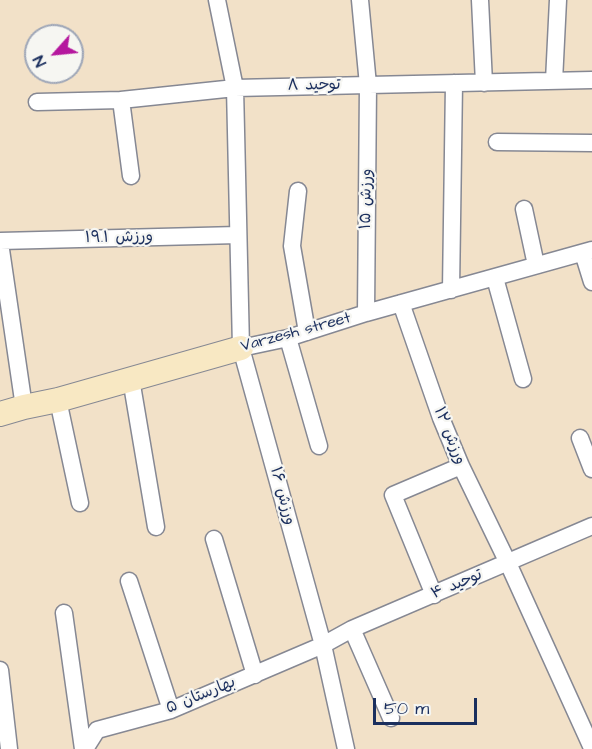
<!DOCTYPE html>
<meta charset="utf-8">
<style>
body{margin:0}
#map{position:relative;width:592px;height:749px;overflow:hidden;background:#f2e1c8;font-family:"Architects Daughter",sans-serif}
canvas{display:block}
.north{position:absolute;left:24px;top:24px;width:60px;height:60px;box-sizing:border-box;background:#f6f6f2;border:2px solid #9ea6b7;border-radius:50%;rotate:243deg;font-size:16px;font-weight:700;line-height:24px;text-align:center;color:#1b2f5e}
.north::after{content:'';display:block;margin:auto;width:21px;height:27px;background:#b5179e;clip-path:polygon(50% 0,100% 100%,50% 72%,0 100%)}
.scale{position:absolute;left:373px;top:698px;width:104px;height:27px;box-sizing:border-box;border:3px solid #1b2f5e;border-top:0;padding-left:8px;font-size:18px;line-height:21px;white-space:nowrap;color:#1b2f5e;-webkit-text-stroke:4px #f6f6f2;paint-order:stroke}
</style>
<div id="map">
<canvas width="592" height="749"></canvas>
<div class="north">N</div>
<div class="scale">50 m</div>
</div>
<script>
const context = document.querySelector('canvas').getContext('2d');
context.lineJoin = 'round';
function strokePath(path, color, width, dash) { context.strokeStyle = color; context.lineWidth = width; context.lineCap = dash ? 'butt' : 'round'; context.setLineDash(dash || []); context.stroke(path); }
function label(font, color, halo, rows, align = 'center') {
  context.font = font + ' "Architects Daughter","Playpen Sans Arabic",sans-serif'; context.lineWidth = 4.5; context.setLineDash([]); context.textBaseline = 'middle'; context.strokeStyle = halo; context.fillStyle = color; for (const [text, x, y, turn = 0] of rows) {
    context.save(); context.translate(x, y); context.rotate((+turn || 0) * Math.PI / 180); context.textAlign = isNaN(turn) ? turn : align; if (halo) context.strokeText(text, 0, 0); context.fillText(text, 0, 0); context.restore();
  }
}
const street = new Path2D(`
 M217,0l18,88 6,260 82,297 23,104
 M360,0l8,85 -2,228
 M480,0l4,83
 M554,81l4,-81
 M121,100l10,76
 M37,102l84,-2 114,-12 357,-8
 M497,142l95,1
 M298,191l-6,55 15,86
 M524,209l12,56
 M0,241l238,-6
 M0,243l24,164
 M583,253l9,29
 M495,278l28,101
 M451,290l3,-207
 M401,303l40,115 20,48 47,97 84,185
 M288,338l31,108
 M241,348l47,-10 78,-25 226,-63
 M131,379l25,148
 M58,400l22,103
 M580,438l12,31
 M214,539l41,136
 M129,581l42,129
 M434,595l-41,-100 68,-29
 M64,613l19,136
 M352,629l39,89
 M0,670l9,79
 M85,749l12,-19 74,-20 152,-65 29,-16 240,-103`);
const secondary = new Path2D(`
 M0,414l24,-7 34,-7 183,-52`);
strokePath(street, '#868893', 19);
strokePath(secondary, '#868893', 26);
strokePath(street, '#fff', 16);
strokePath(secondary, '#f8e8c3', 24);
label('16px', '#1b2f5e', '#f6f6f2', [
 ["توحید ۸",314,86,-1],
 ["ورزش ۱۵",367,199,-89],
 ["ورزش ۱۹.۱",119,238,-1],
 ["Varzesh street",296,333,-15],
 ["ورزش ۱۲",449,436,68],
 ["ورزش ۱۶",282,496,75],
 ["توحید ۴",457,585,-23],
 ["بهارستان ۵",201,696,-22]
]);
</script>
